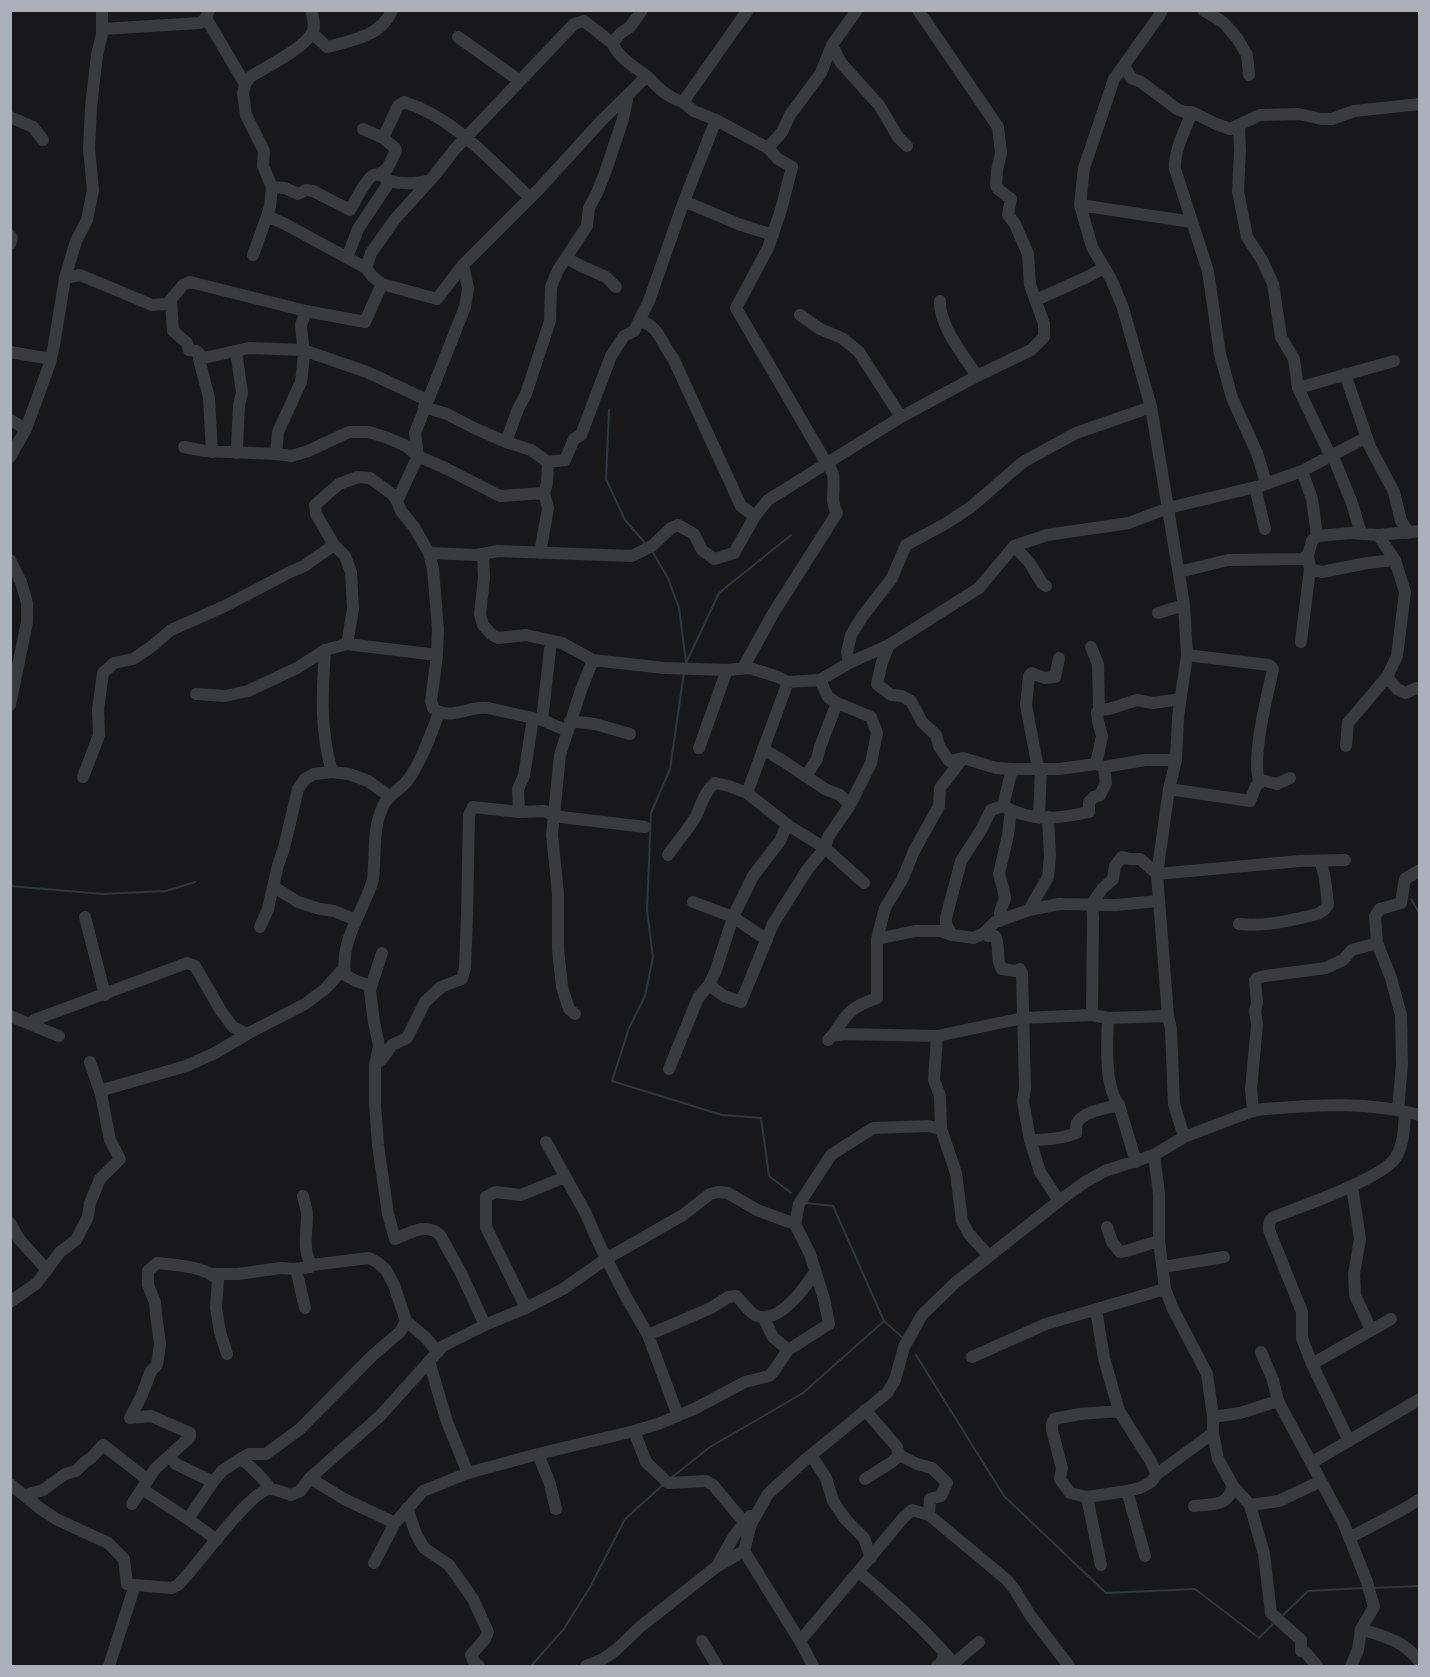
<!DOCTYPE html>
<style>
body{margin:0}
#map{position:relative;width:1430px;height:1677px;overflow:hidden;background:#18181a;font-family:Overpass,sans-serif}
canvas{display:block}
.frame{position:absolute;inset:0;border:12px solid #abb0ba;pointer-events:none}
</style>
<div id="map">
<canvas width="1430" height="1677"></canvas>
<div class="frame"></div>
</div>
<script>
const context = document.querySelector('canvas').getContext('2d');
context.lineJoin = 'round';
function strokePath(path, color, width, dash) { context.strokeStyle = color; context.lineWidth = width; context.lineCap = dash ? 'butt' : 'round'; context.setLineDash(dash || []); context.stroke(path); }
strokePath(new Path2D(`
 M609,410l-3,69 19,41 22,25
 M652,551l16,27 11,30 7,54
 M686,663l33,-70 72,-58
 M684,672l-14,97 -19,44 -4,97 6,47 -8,39 -16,32 -17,53 110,34 39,3 8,58 22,17
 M10,886l93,8 63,-3 29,-9
 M1411,899l9,15
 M805,1203l28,3 51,115 18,16
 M916,1355l88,141 102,97 89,-4 64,49 15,-15
 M671,1478l39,-31 93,-54 81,-72
 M1372,1588l48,-2
 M1281,1617l27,-26 55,-3
 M531,1666l32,-36 26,-41 36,-70 39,-35`), '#2e383e', 2);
strokePath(new Path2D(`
 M1162,10l-3,6 -45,63 -30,89 -4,37 12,42 19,32 12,29 28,99 33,198 3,50 -9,62 -2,43 -7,29 -12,85 11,142 3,13 3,75 10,33
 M1203,10l20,12 14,16 10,17 2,20
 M206,18l39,66
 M102,29l98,-6 6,-5 3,-8
 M312,33l15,14c24,-6 55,-11 65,-37
 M458,37l62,44
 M832,45l9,18 38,42 19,32 9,9
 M1124,65l7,13 10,4 36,27 8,3h7l24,12 14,5 30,-14 39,-1 22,5h11l22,-8 66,-7
 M647,76c10,11 21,22 36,26l65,-92
 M1192,112c-7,18 -18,38 -17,57l33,102 12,83 12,44 25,55 9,30
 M10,117l23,10 10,13
 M716,120l52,28 10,11 14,8 -11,43 -13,38 -32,60 91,156c14,14 0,33 10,49l-63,99 -31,56
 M1239,126l1,24 -2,41 9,46 15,23 11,24 8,53 13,22 4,29 32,67
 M363,129l20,9 12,10 1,3 -9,18 -8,5
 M383,138l15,-32 6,-4c51,16 88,60 126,96
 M768,148l14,-16 8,-17 31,-42 11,-28 25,-35
 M272,187l13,1 13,6 8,-4 7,1 37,19c5,-8 16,-32 24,-35 7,-3 11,5 17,6 13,4 26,2 38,0
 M684,201l54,23 35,11
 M1080,205l112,17
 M267,216l3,-9 2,-20 -9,-21 1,-15 -18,-36 -3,-22 2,-9 5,-7c16,-10 53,-28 62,-44 4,-7 1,-15 -1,-23
 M10,235l2,3 -2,6
 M253,255l14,-39 18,8 81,44 6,8 10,8 55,15 26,-34 77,-77 62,-68 45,-44c-13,-9 -28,-18 -35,-33
 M347,258l11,-29 32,-48
 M566,258l17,9 23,10 10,10
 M366,268l5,-15 24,-34 39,-43 21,-27 119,-125 10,-3 28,22 9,-10 9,-6 12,-17
 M65,278l15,-3 72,30 15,-1 16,-19 7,-3 116,29 59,11 17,-38
 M1036,300l51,-23 17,-9
 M171,301l2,30 14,12 2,7 7,1 3,2v6l10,39 3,54
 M940,301c-1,25 24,55 37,75
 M800,315l20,14 22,9 17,14 42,65
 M641,318l2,4c17,6 19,23 30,36l68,148 14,10
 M10,352l41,7
 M199,359l50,-11 54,2 64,22 60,28
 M1345,374l25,73 24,45 7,29 8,12
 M1298,388l96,-27
 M424,407l23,7 29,15 30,13 25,8 17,12
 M10,420l16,9
 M506,442l12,-33 8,-15 24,-73 1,-34 7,-17 29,-44 2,-18 8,-15 8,-20 18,-54 5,-24
 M184,447l21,4 71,3 16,2 16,-5 41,-19h20l19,6 18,8 12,10 29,13 53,27 44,-3
 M236,453l1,-5 2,-43 3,-12 -6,-42
 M276,454l2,-22 23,-50 3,-26 -3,-31 5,-14
 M1332,454l20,49 9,31
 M10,457l16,-28 24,-66 4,-18 11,-67 11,-37 11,-21 6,-30 -4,-41 2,-42 6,-52 5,-21v-24
 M1302,471l10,28 5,37
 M1255,487l10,42
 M397,501l21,-45 -3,-23 50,-126 3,-19 -5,-23
 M1014,546l15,16 13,21 4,3
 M429,553l48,2 21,-4 134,5 20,-10 19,-18 7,-3 16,9 8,16 12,9 20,-6 21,-37 13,-16 133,-83 76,-41 54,-26 13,-13v-13l-14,-39 -2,-31 -13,-30 -7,-9 3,-16 -13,-10 -2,-4 1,-14 4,-18 -3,-26 -80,-117
 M540,553l8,-45 -4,-15 3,-10 1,-21 17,-2 9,-21 7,-4 30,-79 13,-20 10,-5 15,-30 35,-100 32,-81 -22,-9 -11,-9
 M483,555l1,23 -4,36 3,11 8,9 7,4 28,-3 36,8 31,17 71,8 63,2 23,-2 28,9 10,5 32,-2 29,-17 40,-18 90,-57 35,-42 33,-11 82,-12 39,-15 92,-22 42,-15 61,-32h4
 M1308,555l2,14 12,3 45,-9 28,-3
 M10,560l11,22 6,21v19l-17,83
 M1179,572l49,-12 74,-1 6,-4 4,-14 5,-5 34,-3 27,2 42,-4
 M1158,613l26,-8
 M1301,642l9,-73
 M347,644l6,-35 -2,-37 -6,-16 -11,-11 -18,-31 -1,-9 24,-21 19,-7 12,1 22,16 5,7 4,10 13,16 15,26 4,16 5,60 -1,26 -6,46 2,7c16,14 36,-3 55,0l54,12 26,11
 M889,645l-7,17 -5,22 14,11 11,1 9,5 11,21 14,13 3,11 10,15 14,-3 33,10 16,1h47l37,-5 8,3 41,-7h31
 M1091,647l7,17 1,46 -2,2 1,9 4,15 -6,28
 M325,650c-3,43 -5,81 7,122
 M1187,655l73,9 9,1 4,4c-5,24 -23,92 -13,114
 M849,663l-2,-11 4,-17 11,-18 30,-39 14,-33 39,-21 26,-17 52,-45 53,-29 75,-26
 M1387,677l10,12 9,4 10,-5 4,1
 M196,694l29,2 23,-5 49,-23 28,-18 22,-6 90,11
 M1099,710l10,-1 28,-9 16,3 27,-4
 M542,720l9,-79
 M570,721l25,3 35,10
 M1346,746l2,-23 39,-46 10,-21 8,-64 -10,-32 -17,-25
 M699,748l28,-78
 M763,749l20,12 42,28 15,6 10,10
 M1038,768l-12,-63 3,-29 3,-3 12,5 11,-1 4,-19
 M806,776l11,-17 3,-12 17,-44
 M83,777l16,-42 -1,-26 5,-36 11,-10 19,-4 18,-12 20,-17 54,-24 65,-34 14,-6 30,-21
 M1169,789l81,12 6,-15 6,-6 15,4 13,-6
 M747,793l41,-111
 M1003,806c28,16 55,13 86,6v-10l5,-5 6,-2 6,-12 -2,-16
 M519,812l-1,-23 6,-13 9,-58
 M1039,818l2,-49
 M668,855c9,-13 20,-25 28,-39 6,-12 8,-24 19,-33l14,3 18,7 42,33 36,22 39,35
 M274,887l24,15 22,7 14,2 22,9
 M693,902l40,15 34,23
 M1029,910l19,-33 2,-21 -2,-39
 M85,917l20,78
 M1000,921v-9l5,-14 -2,-10 -4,-14 9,-39 3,-25
 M1239,924c29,3 51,-4 79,-10l6,-4 4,-5c-2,-16 -2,-30 -8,-44
 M260,927l8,-18 10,-44 6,-17 14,-59 7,-10 9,-5 18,-2 17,2 19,7 21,15
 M984,933l4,3h7c6,10 0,24 7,33l14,2 4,-2 2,4 3,115 -2,13 7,39 10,32 19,29
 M952,935l-6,-11v-6l15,-57 20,-31 10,-20 12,-4 9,-37
 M877,939l38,-8h26l11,4 22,3 10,-5 11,-11 34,-12 30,-6 57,1 42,-4
 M382,953l-12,37 4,32 5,24 -4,19v39l3,41 10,69 7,25c14,-6 32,-17 45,-4l21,38 24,52
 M709,985l15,11 17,6 32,-78 34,-54 18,-22 3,-11 22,-32 21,-42 6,-30 -6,-16 -34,-14 -9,-6 -8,-17
 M371,986l-15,-5 -11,-6c-4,-25 8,-48 18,-70 4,-9 8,-17 10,-26 3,-25 -1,-50 10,-73 5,-11 17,-16 25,-26 14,-20 22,-44 31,-67
 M575,1014l-6,-5 -7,-22 -4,-38v-56l-6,-58 8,-80 21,-65 12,-30
 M1092,1015l1,-96 -1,-15 10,-15 11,-10 2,-13 7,-9 8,2h10l17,15 143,-13 45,-1
 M10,1016l49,20
 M1108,1018c-1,24 -4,68 11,87l17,57
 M247,1034l58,-30 20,-15 19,-21
 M832,1036c17,-24 17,-28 45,-38v-59l8,-31 17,-28 12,-29 25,-45 1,-18 23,-30
 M937,1036l-3,44 6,16 1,33 15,44 6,48 7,13 20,22
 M828,1040l4,-4 11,-2 94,2 86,-18 69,-3 16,3 60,-2
 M90,1062l11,32
 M375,1065l7,-6 10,-14 15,-7 18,-36 16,-15 21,-8 3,-11 2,-52 2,-101 4,-8 46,5 26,-1 8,5 92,11
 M669,1069l29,-71 11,-13 7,-15 17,-53 20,-41 27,-35 5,-12 4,-3
 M1398,1110l4,-46 -1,-49 -10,-37 -14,-35 -2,-27 5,-7 21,-6 4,-24 15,-9
 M1253,1111l-2,-22 6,-64 -2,-14 2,-8 -2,-23 2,-2 8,-2 61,-8 17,-8 9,-10 25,-7
 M1030,1140c15,0 32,-1 46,-7 0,-2 0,-8 1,-10 6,-12 30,-15 42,-18
 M546,1142l39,70 16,36 24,47 23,40 30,81
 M1154,1155l5,39v47l6,48 8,20 34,65 6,43v16l5,26 15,27 17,19 14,49 7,59 30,27v11l5,2 11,13
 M1352,1186l8,53 -6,35 1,21 16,35
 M10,1223l9,16 28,31
 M1107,1227l5,15 8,10c14,-2 26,-8 39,-11
 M312,1265l57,-7 8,4 9,8 8,15 12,36 19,16 13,15
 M1163,1267l61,-10
 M296,1269l9,39
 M213,1274h25l43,-6 13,1 16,-2 2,-2c-10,-13 -5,-34 -5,-50 0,-6 -3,-13 -4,-19
 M10,1302l27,-19 23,-31 16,-12 12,-23 2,-14 10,-24 20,-20 -10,-19 -9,-46 5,-5 80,-23 29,-13 32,-19 -14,-7 -12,-16 -26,-45 -8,-3 -153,57
 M526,1308l-40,-81v-30l9,-5 26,3 44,-18
 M1096,1310l8,48 15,53 31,49 7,14 -6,8 -11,6 -13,3 -40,6 -17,-4 -10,-14 2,-11 -10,-38v-6l2,-5 26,-5 39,-3
 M763,1317l10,20 15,13
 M648,1335l63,-27 17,-11 8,-1c7,6 13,17 21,20 22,8 48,-28 58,-44
 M1261,1352l12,28 5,21
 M972,1357l74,-33 119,-35
 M429,1361l18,61 21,51
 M1312,1364l79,-45
 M1213,1417l27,-4 38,-12 65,121 24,60 7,25 -13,22 -3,21 -7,16
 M634,1431l12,31 22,21 38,-2 7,4 31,37
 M1349,1441l-37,-77 -10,-26v-26l-33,-82c0,-6 0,-10 5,-13 26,-10 110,-39 122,-60 8,-13 8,-30 9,-45
 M538,1454l12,30 6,25
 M811,1455l15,23 7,23 13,19 18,18 7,20
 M899,1455l18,9 15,4 15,15 -6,13 -11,3 -1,16
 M169,1456l7,8 37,18 9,-11 18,-12 9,-5h17l34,-25 72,-73 28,-24 6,-11
 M240,1459c8,4 26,22 30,30
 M1311,1463l109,-64
 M1157,1474l56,-41
 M310,1478l34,21 51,24
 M865,1479l27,-17 7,-7 -2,-8 -32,-37
 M10,1484l31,25 15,10 52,24 16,16 3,25 8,1
 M142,1489l46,30 25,-37
 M1127,1491l18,65
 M25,1495l18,-5 22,-16 11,-3 9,-9 6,-4 12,-13 45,35
 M1087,1497l14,68
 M132,1504l23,-35 35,-32v-4l-39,-17 -21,2 11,-21 10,-26 6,-6 3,-21 -4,-29 -1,-13 -7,-17v-14l9,-8c18,2 48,3 61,17l-2,28 4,24 7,22
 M1250,1505l29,-4 42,-20
 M1194,1506c18,-2 34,1 39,-20
 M407,1508l9,26 8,14 25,17 24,34 15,33 -3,7 -14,16 3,7 5,4
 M188,1519l29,21
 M1349,1538l53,-28 18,-11
 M744,1551l56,90 13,25
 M374,1563l21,-40 28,-32 45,-18 70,-19 96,-23 24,-7 36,-15 51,-27 24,-6 4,-4 15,-22 41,-26 -5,-25 -14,-45 -15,-30 4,-20 32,-49 42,-27 55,-2 13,3
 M717,1566l17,-30 16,-20
 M859,1572c34,29 68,59 97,94
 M1361,1629c25,8 42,11 59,33
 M702,1641l15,25
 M800,1641l104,-124 8,-7 17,5 78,65 8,10 15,25 39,51
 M954,1663l25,-21
 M109,1666l26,-81 37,3 6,-3c18,-17 71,-93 91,-96 6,0 16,4 22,6l9,-4 10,-13 70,-62 63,-70 42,-21 41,-17 37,-19 43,-30 77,-44 27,-21 8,-2 10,1 29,17 38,14
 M586,1666l17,-7 13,-9 24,-23 76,-60 28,-16 7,-27 17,-30 37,-34 82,-67 8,-13 9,-33 18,-32 33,-32 104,-82 26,-19 20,-11 49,-16 30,-18 69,-26 11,-2c54,-4 102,-8 156,6
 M937,1666c6,-4 8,-9 6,-15`), '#393b3f', 12);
</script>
